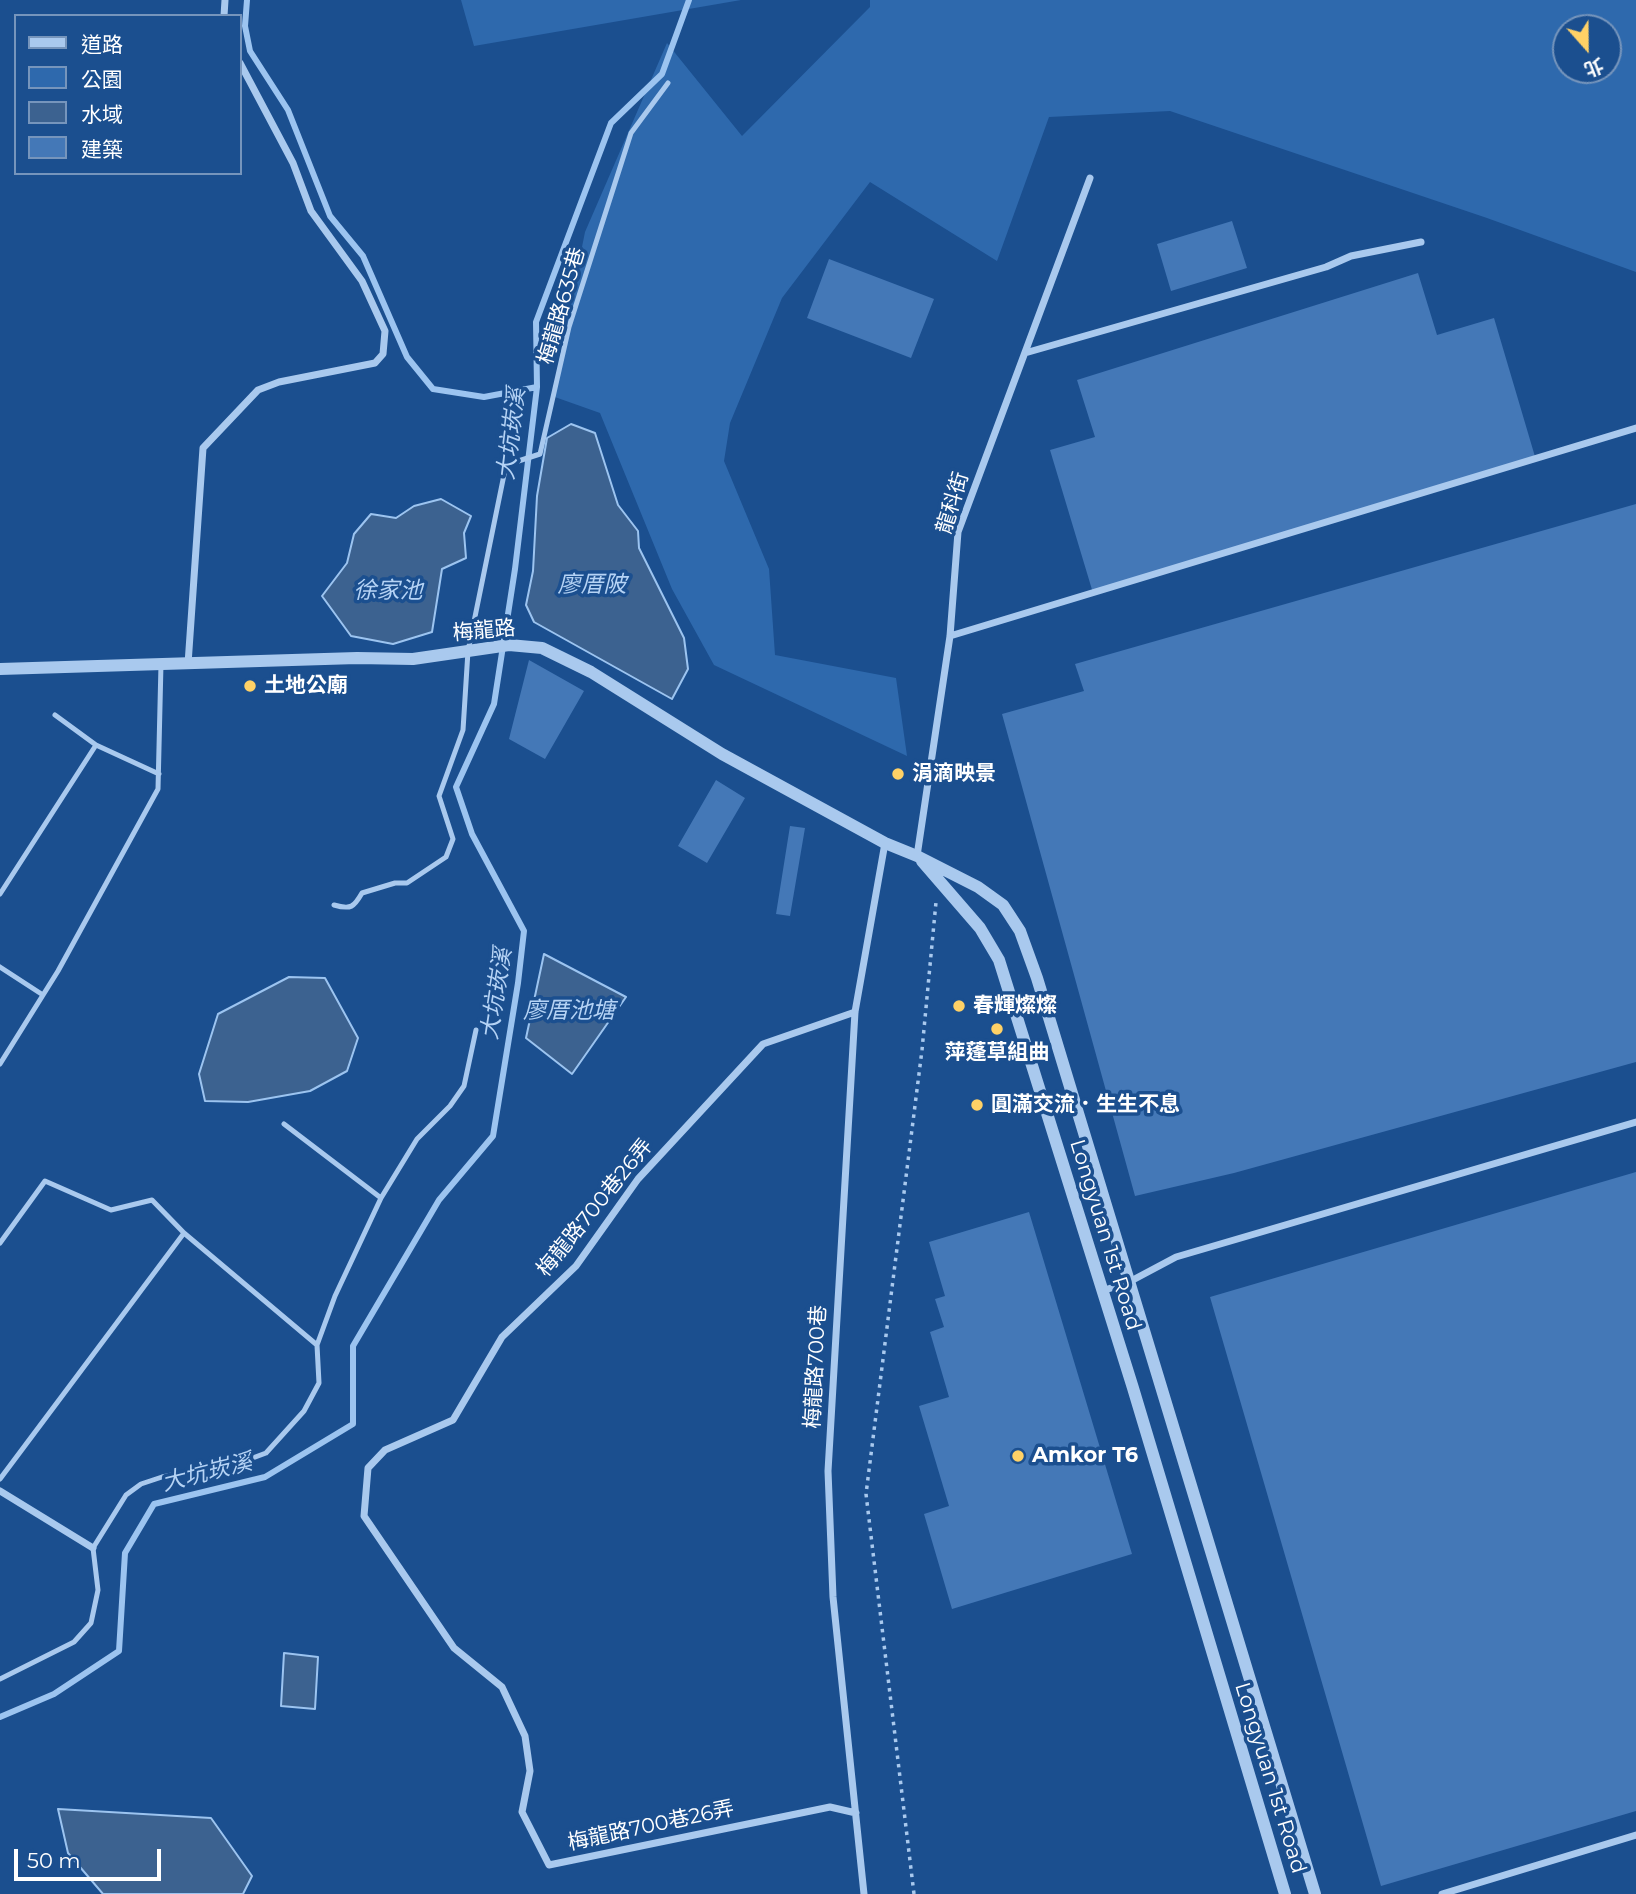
<!DOCTYPE html>
<meta charset="utf-8">
<style>
body{margin:0}
#map{position:relative;width:1636px;height:1894px;overflow:hidden;background:#1b4f8f;font-family:Montserrat,"Noto Sans TC",sans-serif}
canvas{display:block}
.legend{position:absolute;left:14px;top:14px;width:228px;height:161px;box-sizing:border-box;background:#1b4f8f;border:2px solid #7695bc;margin:0;padding:9px 12px;list-style:none;font-size:21px;color:#fff}
.legend li{display:flex;align-items:center;gap:14px;height:35px}
.legend b{width:35px;border:2px solid #7695bc}
.north{position:absolute;left:1552px;top:14px;width:70px;height:70px;box-sizing:border-box;background:#1b4f8f;border:2px solid #7695bc;border-radius:50%;rotate:159deg;font-size:19px;font-weight:700;line-height:28px;text-align:center;color:#fff}
.north::after{content:'';display:block;margin:auto;width:24px;height:32px;background:#ffd166;clip-path:polygon(50% 0,100% 100%,50% 72%,0 100%)}
.scale{position:absolute;left:14px;top:1849px;width:147px;height:32px;box-sizing:border-box;border:4px solid #fff;border-top:0;padding-left:9px;font-size:21px;line-height:24px;white-space:nowrap;color:#fff;-webkit-text-stroke:5px #1b4f8f;paint-order:stroke}
</style>
<div id="map">
<canvas width="1636" height="1894"></canvas>
<ul class="legend">
<li><b style="height:9px;background:#a9c9ee"></b>道路</li>
<li><b style="height:19px;background:#2e69ad"></b>公園</li>
<li><b style="height:19px;background:#3c6290"></b>水域</li>
<li><b style="height:19px;background:#4478b7"></b>建築</li>
</ul>
<div class="north">北</div>
<div class="scale">50 m</div>
</div>
<script>
const context = document.querySelector('canvas').getContext('2d');
context.lineJoin = 'round';
function fillPath(path, color) { context.fillStyle = color; context.fill(path, 'evenodd'); }
function strokePath(path, color, width, dash) { context.strokeStyle = color; context.lineWidth = width; context.lineCap = dash ? 'butt' : 'round'; context.setLineDash(dash || []); context.stroke(path); }
function label(font, color, halo, rows, align = 'center') {
  context.font = font + ' Montserrat,"Noto Sans TC",sans-serif'; context.lineWidth = 7; context.setLineDash([]); context.textBaseline = 'middle'; context.strokeStyle = halo; context.fillStyle = color; for (const [text, x, y, turn = 0] of rows) {
    context.save(); context.translate(x, y); context.rotate((+turn || 0) * Math.PI / 180); context.textAlign = isNaN(turn) ? turn : align; if (halo) context.strokeText(text, 0, 0); context.fillText(text, 0, 0); context.restore();
  }
}
fillPath(new Path2D(`
 M461,0h280l-267,46z
 M870,0h766v272l-149,-54 -317,-107 -121,6 -52,144 -127,-79 -88,116 -52,125 -6,38 45,108 6,86 121,23 11,78 -193,-91 -42,-76 -72,-176 -48,-17 33,-164 82,-189 75,93 128,-129zM1566,28h42v42h-42z`), '#2e69ad');
const water = new Path2D(`
 M571,424l24,9 23,72 20,26 1,17 45,90 4,31 -16,30 -138,-77 -8,-17 7,-34 4,-75 10,-58z
 M441,499l30,17 -7,17 2,25 -24,11 -10,63 -39,12 -42,-8 -29,-40 25,-33 7,-29 17,-20 25,4 18,-12z
 M544,954l82,43 -54,77 -46,-36z
 M289,977l36,1 33,60 -11,33 -37,20 -62,11 -43,-1 -6,-27 19,-60z
 M284,1653l34,4 -3,52 -34,-3z
 M58,1809l153,9 41,58 -9,18h-140l-35,-41z`);
fillPath(water, '#3c6290');
strokePath(water, '#9cc4f0', 2);
strokePath(new Path2D(`
 M247,0l-2,26 5,25 38,59 42,106 33,40 44,101 26,32 51,8 53,-10
 M0,1717l54,-23 65,-43 6,-98 29,-49 111,-27 88,-53v-78l86,-146 54,-64 25,-153 6,-52 -52,-97 -16,-47 38,-83 21,-135 22,-182 -1,-65 75,-199 51,-49 27,-74`), '#9cc4f0', 6);
fillPath(new Path2D(`
 M1232,221l15,47 -76,23 -14,-47z
 M829,259l105,40 -23,59 -104,-40z
 M1418,273l19,62 57,-17 42,142 -443,133 -43,-143 45,-13 -18,-57z
 M1636,504v558l-402,111 -99,23 -133,-482 82,-23 -9,-27z
 M529,660l55,31 -39,68 -36,-20z
 M716,780l29,18 -38,65 -29,-17z
 M790,826l15,2 -15,88 -14,-2z
 M1636,1172v639l-255,75 -171,-589z
 M1029,1212l103,342 -180,55 -28,-95 25,-8 -30,-100 30,-9 -19,-65 14,-5 -9,-28 10,-3 -16,-54z`), '#4478b7');
strokePath(new Path2D(`
 M914,1894l-48,-400 56,-444 14,-148`), '#a9c9ee', 3.5, [3.5, 5]);
strokePath(new Path2D(`
 M55,715l41,30 63,29
 M0,894l96,-149
 M334,905c17,5 20,2 28,-12l33,-10h12l39,-26 7,-18 -14,-43 24,-66 5,-79 38,-186 34,-11 29,-127 62,-194 37,-50
 M0,967l43,28
 M0,1064l58,-93 100,-182 3,-125
 M284,1124l97,74
 M0,1243l45,-62 66,29 41,-10 32,33
 M0,1479l184,-246 133,112
 M0,1679l74,-37 17,-19 7,-33 -5,-42 33,-53 15,-11 21,-7 88,-18 16,-6 38,-42 15,-28 -2,-38 18,-49 46,-98 36,-59 33,-33 14,-20 12,-56`), '#a9c9ee', 5);
strokePath(new Path2D(`
 M224,16l1,-16
 M1025,353l301,-86 25,-11 70,-14
 M950,636l686,-208
 M188,664l15,-216 55,-58 21,-8 96,-19 8,-9 2,-23 -23,-50 -51,-70 -18,-48 -53,-100
 M917,856l33,-220 8,-104 132,-354
 M855,1012l-92,32 -125,135 -62,87 -74,71 -49,83 -68,30 -17,18 -4,48 90,132 48,39 23,49 5,35 -8,41 27,53 281,-58 26,6
 M1102,1291l27,-9 47,-25 460,-135
 M0,1491l93,57
 M864,1894l-31,-297 -5,-126 27,-459 30,-169
 M1442,1894l194,-59`), '#a9c9ee', 7);
strokePath(new Path2D(`
 M0,669l357,-11 56,1 96,-14 33,3 49,24 131,82 163,89 32,13 61,31 25,18 17,26 17,47 278,916
 M922,861l58,67 19,32 134,428 152,506`), '#a9c9ee', 12);
for (const [x, y, r, color] of [
 [250,686,7,"#ffd166"],
 [898,774,7,"#ffd166"],
 [959,1006,7,"#ffd166"],
 [997,1029,7,"#ffd166"],
 [977,1105,7,"#ffd166"],
 [1018,1456,7,"#ffd166"]
]) { const dot = new Path2D(); dot.arc(x, y, r, 0, 2 * Math.PI); context.fillStyle = color; context.fill(dot); strokePath(dot, '#1b4f8f', 2.5); }
label('21px', '#fff', '#1b4f8f', [
 ["梅龍路635巷",562,306,-74],
 ["龍科街",953,503,-73],
 ["梅龍路",484,631,-5],
 ["梅龍路700巷26弄",595,1208,-51],
 ["Longyuan 1st Road",1105,1235,73],
 ["梅龍路700巷",816,1367,-87],
 ["Longyuan 1st Road",1270,1778,73],
 ["梅龍路700巷26弄",651,1826,-12]
]);
label('bold 21px', '#fff', '#1b4f8f', [
 ["土地公廟",264,686],
 ["涓滴映景",912,774],
 ["春輝燦燦",973,1006],
 ["萍蓬草組曲",997,1053,"center"],
 ["圓滿交流．生生不息",991,1105],
 ["Amkor T6",1032,1456]
], 'left');
label('italic 23px', '#b5d3f5', '#1b4f8f', [
 ["大坑崁溪",512,434,-83],
 ["廖厝陂",592,585],
 ["徐家池",388,591],
 ["大坑崁溪",497,994,-81],
 ["廖厝池塘",569,1011],
 ["大坑崁溪",207,1473,-14]
]);
</script>
